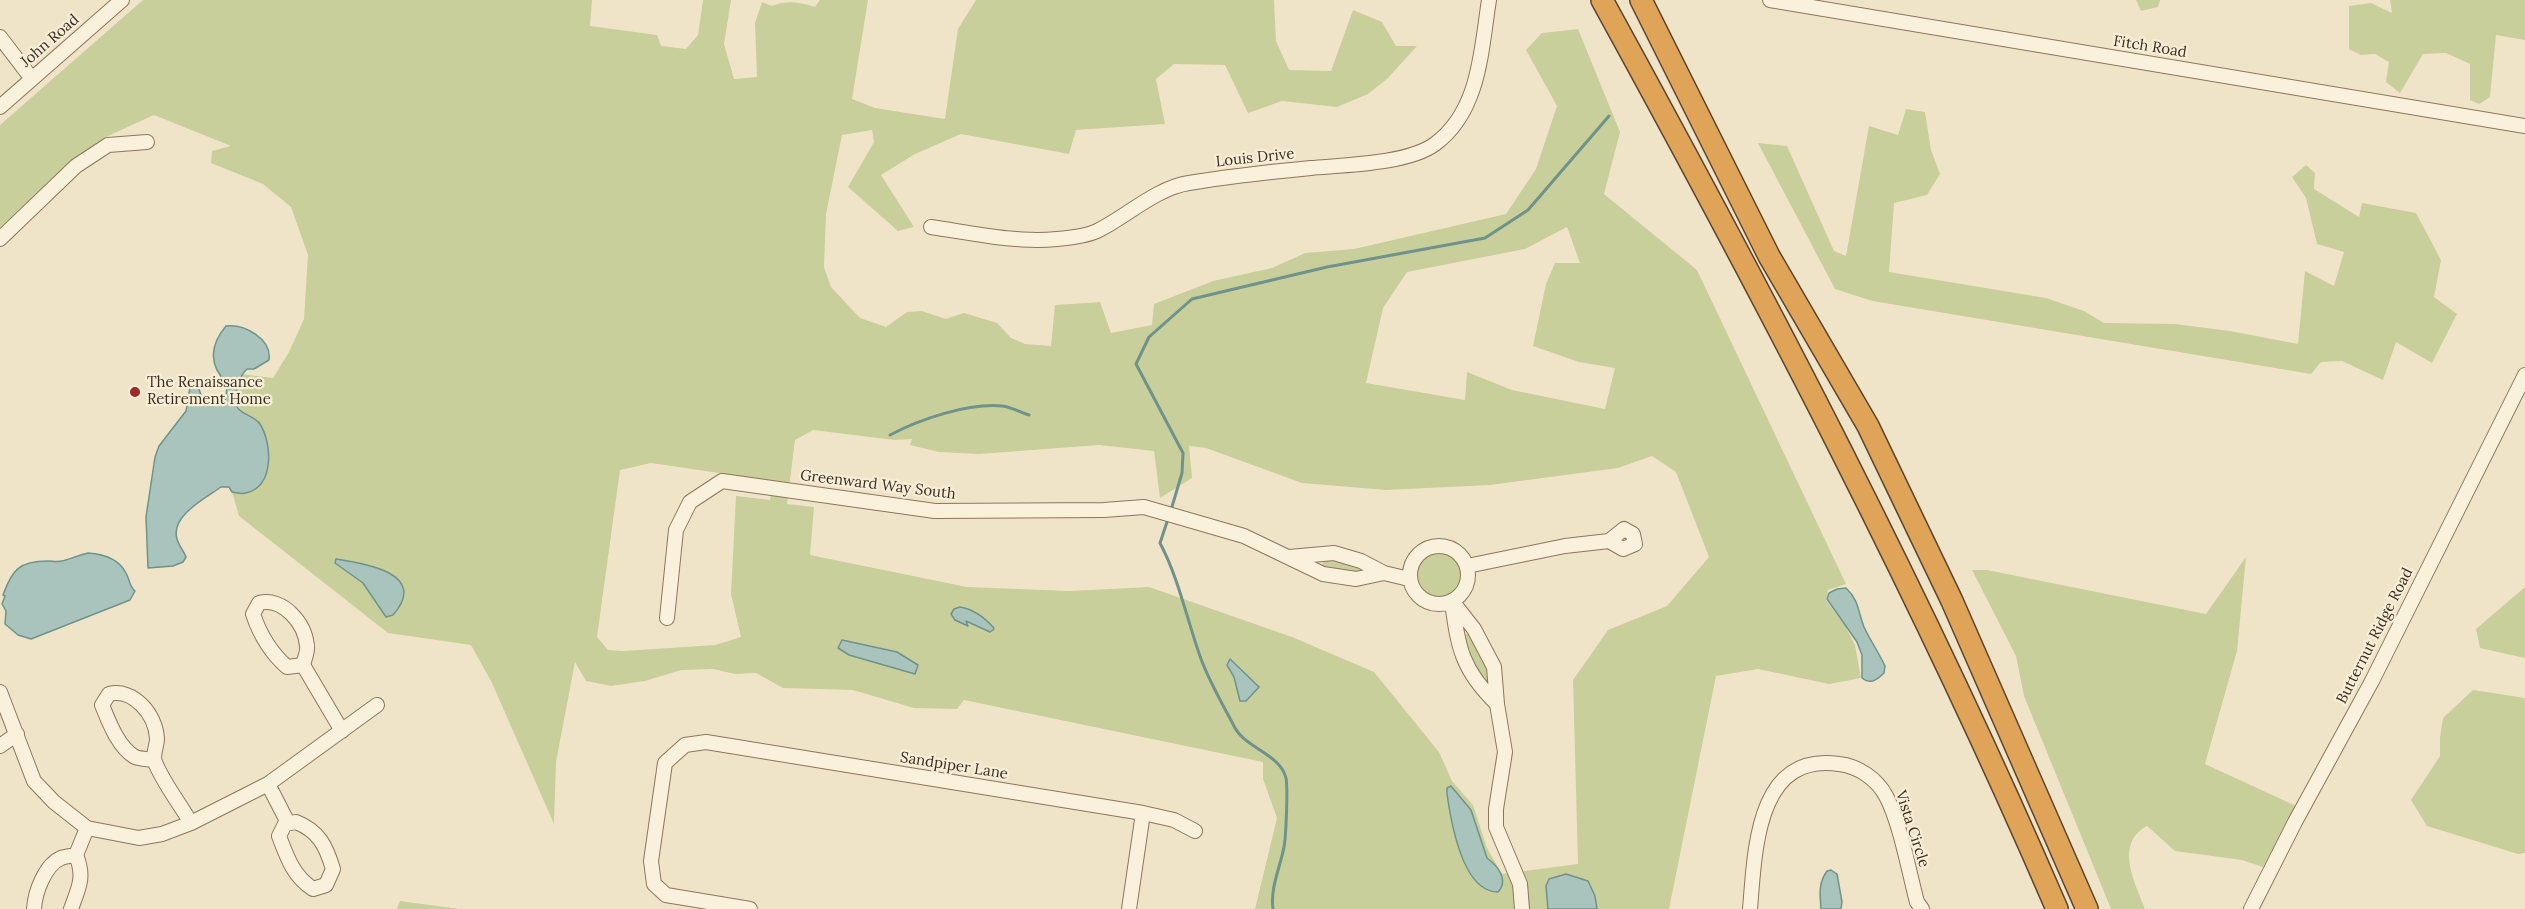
<!DOCTYPE html>
<style>
body{margin:0}
canvas{display:block;background:#f0e4c8}
</style>
<canvas width="2525" height="909"></canvas>
<script>
const context = document.querySelector('canvas').getContext('2d');
context.lineJoin = 'round';
function fillPath(path, color) { context.fillStyle = color; context.fill(path, 'evenodd'); }
function strokePath(path, color, width, dash) { context.strokeStyle = color; context.lineWidth = width; context.lineCap = dash ? 'butt' : 'round'; context.setLineDash(dash || []); context.stroke(path); }
function label(font, color, halo, rows, align = 'center') {
  context.font = font + ' Lora,serif'; context.lineWidth = 4.5; context.setLineDash([]); context.textBaseline = 'middle'; context.strokeStyle = halo; context.fillStyle = color; for (const [text, x, y, turn = 0] of rows) {
    context.save(); context.translate(x, y); context.rotate((+turn || 0) * Math.PI / 180); context.textAlign = isNaN(turn) ? turn : align; if (halo) context.strokeText(text, 0, 0); context.fillText(text, 0, 0); context.restore();
  }
}
fillPath(new Path2D(`
 M143,0h449l-2,26 67,9 4,11 25,3 12,-14 5,-35h28l-7,44 10,35 23,-2 -2,-54 7,-21 10,4c15,-6 27,-4 43,1l5,-7h48l-16,99 23,9 70,11 13,-90 18,-29h298l2,41 13,29 42,1 22,-61 29,12 14,24h21l-29,32 -20,16 -31,13 -55,-6 -34,12 -23,-48 -51,-1 -18,15 9,45 -89,6 -7,24 -108,-20 -46,20 -34,21 33,52 -16,4 -50,-44 26,-45 -2,-12 -30,5 -16,79 -2,53 7,20 29,31 26,9 21,-15 15,-1 24,8 18,-6 33,10 14,15 14,6 26,2 4,-41 45,-3 11,31 41,-8 2,-21 59,-23 59,-13 33,-15 49,-4 152,-35 30,-45 21,-63 -31,-56 16,-17 36,-4 42,103 -16,62 93,76 149,314 -18,6 -2,10 19,26 10,19 6,33 -32,6 -71,-15 -42,7 -47,233h-414l22,-91 -14,-39v-17l-299,-62 -7,9 -43,-1 -61,-18 -70,-2 -27,-15 -21,1 -22,-5 -32,1 -36,11 -34,5 -25,-5 -11,-19 -19,100 -2,62 -62,-141 -21,-38 -83,-12 -149,-117 -7,-24 14,1 5,-77c-23,-11 -14,-22 -10,-42l32,4 16,-26 15,-33 4,-64 -17,-48 -28,-23 -52,-21 1,-12 19,-5 -77,-31 -46,21 -108,96v-107zM1567,227l13,36h-25l-9,21 -13,62 46,16 36,6 -10,41 -93,-19 -45,-18 -2,28 -99,-17 17,-75 24,-36 118,-23zM813,430l81,10 18,-1 -2,6 29,7 40,2 120,-9 55,6 6,47 32,-20 -3,-32 17,2 96,35 84,7 104,-5 128,-17 34,-12 24,16 33,85 -42,49 -59,24 -35,50 5,184 -76,10 -15,-26 -14,-43 -21,-24 -13,-29 -65,-80 -82,-35 -143,-50 -79,4 -103,-4 -157,-32 4,-48 -27,-3 8,-64zM651,463l122,18 -3,19 -34,-4 -5,98 10,43 -26,8 -92,6 -15,-1 -11,-13 23,-167z
 M2136,0h24l-2,7 -17,4z
 M2390,0h135v40l-29,-5 -6,62 -11,7 -9,-4v-36l-24,-11 -23,1 -23,39 -14,-11 3,-20 -14,-8 -14,1 -12,-6v-43l22,-3 21,10z
 M1906,109l19,3 6,38 9,24 -13,21 -33,8 -5,69 157,26 38,13 20,12 71,1 55,7 68,13 7,-73 29,15 10,-34 -27,-8 -11,-46 -14,-21 14,-12 9,8 -1,16 45,28 3,-14 54,10 25,47 -7,37 23,17 -25,49 -36,-21 -13,38 -41,-19 -21,1 -10,12 -439,-73 -37,-12 -77,-146 29,3 47,105 12,5 23,-130 29,9z
 M1417 575a23 23 0 1 1 46 0a23 23 0 1 1-46 0Z
 M1325,557l22,3 24,14 -46,-5 -3,-4z
 M2246,557l-9,94 -32,113 91,42 -33,61 -21,-7 -67,-9 -28,-25c-33,18 -12,56 -2,83h-34l-87,-213 -8,-40 -44,-86h15l219,44z
 M2525,587v71l-45,-10 -4,-19z
 M1470,633l19,33 3,24 -19,-19 -10,-36z
 M2473,690l52,8v155l-7,1 -91,-28 -16,-26 29,-44v-18l3,-20z
 M400,901l60,8h-63z`), '#c9cf9b');
const water = new Path2D(`
 M226,326c19,-2 46,13 43,34l-15,9h-7c-7,6 -13,24 -11,34 1,11 18,12 24,21 12,19 15,62 -14,69 -4,1 -10,0 -14,-1l-3,-5h-8c-15,11 -51,29 -44,52 2,7 7,12 9,18l-3,5 -10,4 -25,2 -2,-51 9,-60 4,-11 27,-35 4,-23 3,-4h4l6,16 9,6 11,-3 3,-5 1,-15c-18,-17 -18,-37 -1,-57z
 M88,553c15,1 31,6 38,20 4,7 3,13 9,18l-5,9 -99,39 -13,-4 -13,-11 1,-13 -4,-7 3,-8 -2,-1c9,-25 16,-34 45,-34 4,0 10,1 14,0 5,-1 17,-6 26,-8z
 M336,559c27,4 94,14 57,56l-7,2 -23,-34 -28,-20z
 M1846,588c13,12 12,24 18,39 6,13 15,26 21,39l-1,7c-7,7 -14,12 -22,5v-23l-5,-13 -30,-43 2,-6 8,-4z
 M960,607c13,2 25,11 34,21l-1,2 -3,2 -24,-11 2,5 -13,-6 -4,-6 3,-5z
 M842,640l55,12 21,13 -3,9 -66,-19 -11,-7z
 M1230,659l29,28 -13,14h-6l-6,-24 -7,-12z
 M1451,786l20,24 16,48c11,8 22,22 11,34 -36,0 -47,-70 -51,-98v-6z
 M1831,870l6,4 5,28 -1,7h-20c-1,-14 -3,-26 6,-38z
 M1566,874l22,7 7,15 2,13h-49l-2,-23 3,-7z`);
fillPath(water, '#a9c4bc');
strokePath(water, '#6f938a', 1.5);
strokePath(new Path2D(`
 M890,435c30,-16 78,-32 112,-29 9,1 18,6 27,9
 M1171,510l11,-37 1,-20 -47,-89 13,-27 43,-38 135,-32 158,-29 43,-28 81,-94
 M1168,519l-8,24c19,36 27,77 41,116 9,24 22,46 34,69 11,20 45,26 51,50 2,11 0,58 -2,69 -4,21 -14,41 -11,62`), '#6f938a', 3);
const minor = new Path2D(`
 M1770,0l755,126
 M0,37l32,42
 M0,107l122,-107
 M931,227c41,6 84,16 126,12 12,-1 29,-3 40,-8 29,-14 59,-43 92,-48 41,-7 81,-11 122,-15 33,-3 97,-4 124,-24 45,-33 46,-94 54,-144
 M0,239l76,-73 32,-21 39,-3
 M1410 575a29 29 0 1 1 58 0a29 29 0 1 1-58 0Z
 M1289,557l45,-4 27,8 23,12 25,6
 M1467,566l98,-20 44,-5 14,8 12,-5 -2,-10 -9,-5 -15,12
 M1452,601l22,28 20,38 3,37 8,48 -9,57v18l24,57 2,25
 M1452,602c6,46 10,68 45,102
 M667,618l9,-88 14,-28 32,-21 213,30 169,-1 40,-3 100,29 79,38 33,5 28,-6
 M303,665c1,-5 5,-13 4,-19 -2,-23 -24,-49 -48,-43l-6,11c7,21 17,38 34,53l16,-2 39,66
 M0,692l34,89 20,21 33,26 52,10 23,-4 29,-11 77,-39 109,-79
 M0,746l17,-12
 M154,760c-6,-1 -14,-1 -19,-3 -17,-10 -26,-35 -33,-52l7,-11c24,-6 47,20 48,45 0,7 -5,16 -2,23 7,19 25,42 36,61
 M268,784l20,39
 M296,822c23,9 30,24 37,47l-7,16 -13,4c-20,-13 -26,-32 -34,-53l6,-12z
 M34,909c1,-17 11,-44 27,-51 5,-2 11,-2 15,-3
 M71,909c8,-22 14,-32 5,-54l11,-27
 M750,909l-84,-14 -12,-11 -3,-23 14,-98 20,-18 21,-3 437,71 31,7 21,11
 M1129,909l14,-96
 M1750,909c5,-58 6,-157 89,-145 19,2 38,15 47,32 14,26 23,76 31,106l5,7
 M2251,909l44,-87 77,-141 153,-306`);
const highway = new Path2D(`
 M1602,0c163,297 321,598 455,909
 M1641,0l128,256 99,170 84,175 135,308`);
strokePath(minor, '#8d765c', 16);
strokePath(highway, '#5b4430', 24);
strokePath(minor, '#faf1dc', 14);
strokePath(highway, '#e0a458', 21);
for (const [x, y, r, color] of [
 [135,392,6,"#9e2a2b"]
]) { const dot = new Path2D(); dot.arc(x, y, r, 0, 2 * Math.PI); context.fillStyle = color; context.fill(dot); strokePath(dot, '#f7eed8', 2); }
label('15px', '#3d2e20', '#f7eed8', [
 ["John Road",50,41,-41],
 ["Fitch Road",2150,47,9],
 ["Louis Drive",1255,158,-6],
 ["Greenward Way South",878,485,7],
 ["Butternut Ridge Road",2375,636,-63],
 ["Sandpiper Lane",954,766,9],
 ["Vista Circle",1912,829,72]
]);
label('15px', '#3d2e20', '#f7eed8', [
 ["The Renaissance",147,383],
 ["Retirement Home",147,400]
], 'left');
</script>
